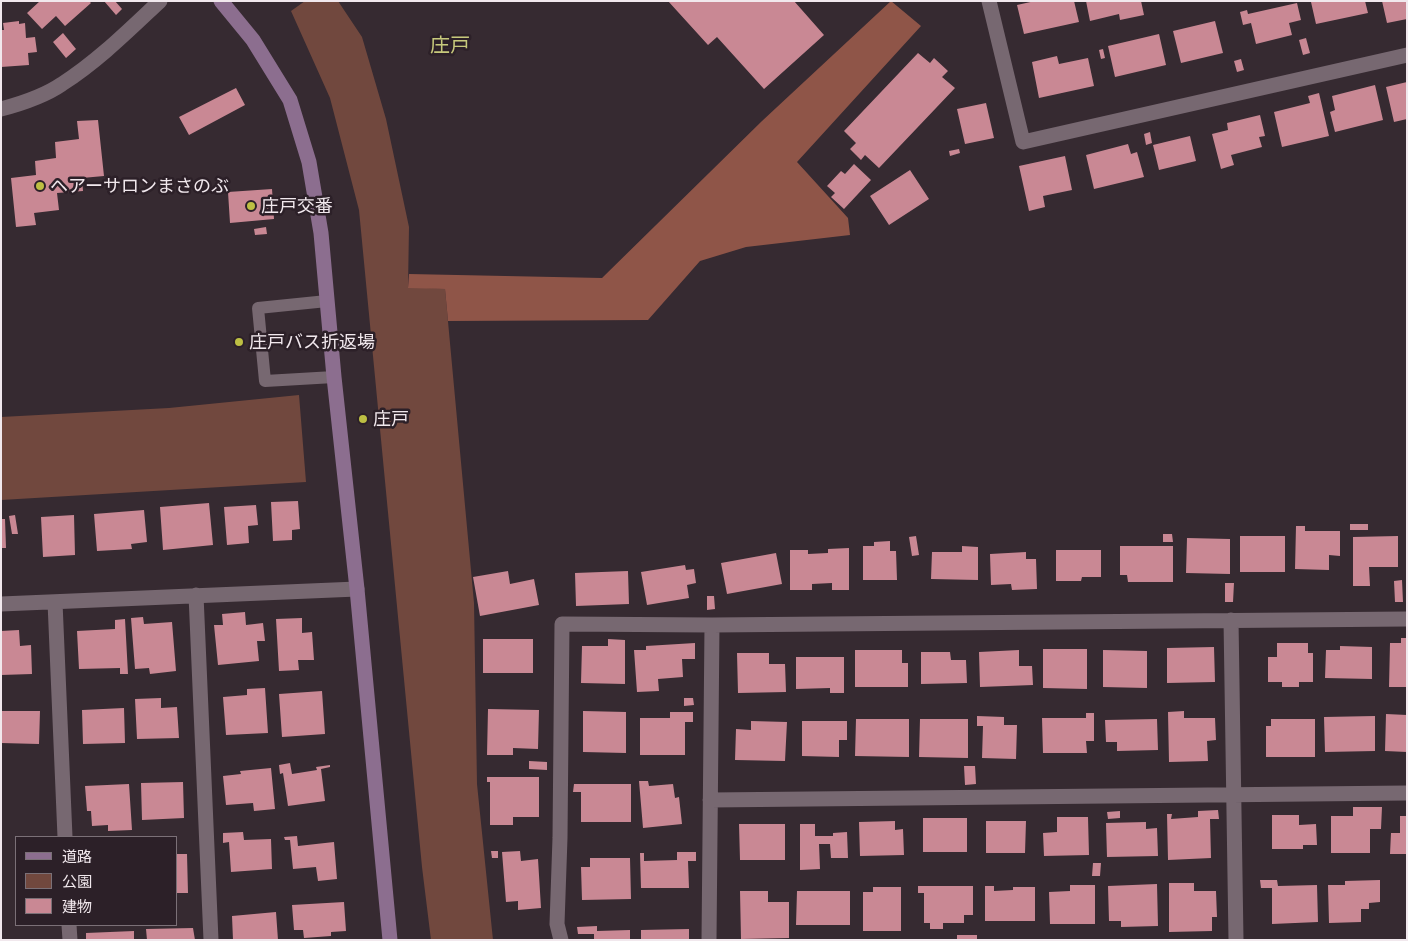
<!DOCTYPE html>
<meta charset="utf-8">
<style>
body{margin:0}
#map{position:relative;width:1408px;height:941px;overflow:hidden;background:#362a31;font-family:Commissioner,"Noto Sans JP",sans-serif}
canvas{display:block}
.frame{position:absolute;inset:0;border:2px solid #f1e8ed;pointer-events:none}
.legend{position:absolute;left:15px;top:836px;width:162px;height:90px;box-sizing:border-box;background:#2c2028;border:1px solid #7b7077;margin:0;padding:6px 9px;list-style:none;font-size:15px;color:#f1e8ed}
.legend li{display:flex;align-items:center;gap:10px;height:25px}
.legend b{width:25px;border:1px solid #7b7077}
</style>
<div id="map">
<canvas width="1408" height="941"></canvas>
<div class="frame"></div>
<ul class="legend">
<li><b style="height:6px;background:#8c6e8f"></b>道路</li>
<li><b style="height:14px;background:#71483e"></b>公園</li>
<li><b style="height:14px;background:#c98894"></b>建物</li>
</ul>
</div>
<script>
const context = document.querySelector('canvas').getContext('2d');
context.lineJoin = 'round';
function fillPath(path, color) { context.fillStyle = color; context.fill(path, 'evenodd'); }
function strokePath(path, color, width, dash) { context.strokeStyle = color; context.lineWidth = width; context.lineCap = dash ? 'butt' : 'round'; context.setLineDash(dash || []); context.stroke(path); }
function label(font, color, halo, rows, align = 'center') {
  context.font = font + ' Commissioner,"Noto Sans JP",sans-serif'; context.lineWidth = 5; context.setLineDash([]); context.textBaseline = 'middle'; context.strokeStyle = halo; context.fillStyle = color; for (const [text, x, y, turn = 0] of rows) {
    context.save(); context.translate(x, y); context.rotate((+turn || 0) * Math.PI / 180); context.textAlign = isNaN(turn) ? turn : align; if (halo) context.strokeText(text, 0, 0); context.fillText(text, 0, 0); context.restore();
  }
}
fillPath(new Path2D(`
 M305,1h33l24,36 24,82 23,108 -1,60 37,2 29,314 3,181 16,156h-62l-9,-73 -63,-657 -29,-112 -39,-87z
 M299,395l7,87 -305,18v-83l168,-9z`), '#71483e');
fillPath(new Path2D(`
 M891,1l30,25 -124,136 51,56 2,17 -104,12 -46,14 -52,59 -200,1 -3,-32 -37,-1 1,-14 193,4 160,-157z`), '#8f5548');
fillPath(new Path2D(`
 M40,1h49l2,2 -26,23 -9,-10 -14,13 -15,-16z
 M104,1h11l7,8 -6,6z
 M668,1h126l30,34 -60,54 -47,-52 -9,8z
 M1035,1h39l5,21 -55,12 -7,-29z
 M1086,1h55l3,14 -24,5 -1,-6 -29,7z
 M1316,1h49l3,12 -52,11 -5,-22z
 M1382,1h25v18l-20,4z
 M1297,3l4,17 -12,3 3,12 -36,9 -5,-21 -8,2 -3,-13 7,-2 1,4z
 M19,21v3l6,-1 1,15 9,-1 2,15 -9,1 1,12 -28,2v-37h3l-1,-7z
 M1215,21l8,32 -42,10 -8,-32z
 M63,33l13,16 -10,9 -13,-16z
 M1159,34l7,31 -51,12 -7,-31z
 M1306,38l4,15 -7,2 -4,-15z
 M1103,49l2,9 -4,1 -2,-9z
 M918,53l12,10 4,-5 14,13 -6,6 13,11 -76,80 -14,-13 -4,5 -11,-11 6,-6 -12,-12z
 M1057,56l2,8 29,-6 6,28 -55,12 -7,-36z
 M1241,59l3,11 -7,2 -3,-11z
 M1407,82v37l-13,3 -8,-35z
 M1375,85l8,35 -48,12 -5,-20 5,-2 -3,-14z
 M236,88l9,17 -56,30 -10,-18z
 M1319,93l10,43 -47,11 -8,-35 36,-9 -2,-7z
 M986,103l8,35 -29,6 -8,-35z
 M1260,115l5,21 -6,1 3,10 -31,8 3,10 -13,4 -9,-35 16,-4 -1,-7z
 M98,120l6,56 -22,2 1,13 -26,2 2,17 -25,3 2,12 -20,2 -5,-49 25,-3 -1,-14 21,-3 -1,-16 24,-3 -2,-18z
 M1150,132l2,11 -6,2 -2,-11z
 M1190,136l6,25 -37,9 -6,-25z
 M1128,144l3,10 6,-2 7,25 -50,12 -8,-34z
 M959,149l1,4 -10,3 -1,-5z
 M1065,156l7,34 -29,6 2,11 -16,4 -10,-45z
 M854,164l17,16 -27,29 -13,-12 4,-4 -8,-7 14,-15 4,3z
 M910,170l19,29 -40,26 -19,-29z
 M272,189l2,30 -44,4 -2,-31z
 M266,227l1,7 -12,1 -1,-6z
 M298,501l2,28 -8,1v10l-19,1 -2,-39z
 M209,503l4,42 -50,5 -3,-43z
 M256,505l2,20 -10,1 1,17 -22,2 -3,-38z
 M144,510l3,32 -16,2 1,5 -35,2 -3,-37z
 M15,515l3,19h-6l-3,-18z
 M74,515l1,40 -32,2 -2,-40z
 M1,519h4l1,29h-5z
 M1350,524h18v6h-18z
 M1296,526h9v5h35v25l-11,-1v15l-34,-1z
 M1163,534h9l1,8h-10z
 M916,536l3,19 -7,1 -3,-19z
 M1240,536h45v36h-45z
 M1398,536v31h-29l1,19h-17v-49z
 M1187,538l43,1v35l-44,-1z
 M890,541v10h6l1,29h-34v-34h11v-4z
 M962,546l16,1v33l-47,-1 1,-27h30z
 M1120,546h53v36h-45l-1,-7h-7z
 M849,548v42h-17v-7l-20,1v6h-22v-40h18v4l20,-1v-4z
 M1056,550h45v27h-19l-1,4h-25z
 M1026,552v7h10l1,30 -25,1 -1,-6 -20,1 -1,-31z
 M776,553l6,31 -55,10 -6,-31z
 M685,565l1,5 8,-1 2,14 -9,2 2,13 -42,7 -6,-33z
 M508,571l2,13 24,-5 5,26 -59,11 -7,-39z
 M628,571l1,33 -53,2 -1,-33z
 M1402,580l1,22h-8l-1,-21z
 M1225,583h9l-1,19h-8z
 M707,596h7l1,13 -8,1z
 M245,612l1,13 17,-2 2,18h-8l2,20 -41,4 -4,-40h9l-1,-11z
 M143,617l1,7 28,-2 4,49 -26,3 -1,-6 -14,1 -4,-51z
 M302,618v15l10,-1 2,28h-16l1,10 -20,1 -3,-52z
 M125,619l3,55h-8v-6l-41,1 -2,-38 38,-2v-9z
 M19,630l1,16 11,-1 1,29 -31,1v-44z
 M1401,638h6v49h-18l1,-44h11z
 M483,639h50v34h-50z
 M608,639l17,1v44l-44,-1 1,-37h26z
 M695,643v16h-13l1,18 -25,2 1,12 -22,1 -3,-42h12v-4z
 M1277,643h31v10h5v29h-14v5h-17v-5h-14v-25h9z
 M1340,646l32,1v32l-47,-1 1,-28h14z
 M1214,647l1,35 -48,1v-35z
 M1043,649h44v40l-44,-1z
 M855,650h47v13h6v24h-53z
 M1019,650v16h13l1,19 -53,2 -1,-35z
 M1103,650l44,1v37l-44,-1z
 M921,652h29l1,8h15l1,23 -46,1z
 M737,653h32v11h16l1,28 -48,1z
 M796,657h48v36h-14v-5l-34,1z
 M265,688l3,45 -42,2 -3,-38 24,-2v-6z
 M322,691l3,43 -43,3 -3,-43z
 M161,698v10l16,-1 2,31 -42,1 -2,-40z
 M684,698h9l1,7 -10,1z
 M124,708l1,35 -42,1 -1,-34z
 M488,709l51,1 -1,39 -25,-1v7h-26z
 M1,711h39l-1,33 -38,-1z
 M583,711l43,1v41l-43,-1z
 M1184,711v7h31l1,22 -9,1 1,20 -39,1 -1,-50z
 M670,712h23v10h-8v33h-45v-37h30z
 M1086,713h8v28h-8l1,12h-44l-1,-35h44z
 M1386,714l21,1v37l-22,-1z
 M977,716l27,1v8h13l-1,34 -34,-1 1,-32h-6z
 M1375,716v35l-50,1 -1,-35z
 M856,719h53v38l-54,-1z
 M920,719h48v39l-49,-1z
 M1157,719l1,31 -41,1v-9h-11l-1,-22z
 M1271,719h44v38h-49v-31h5z
 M751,721l36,1 -2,39 -50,-1 1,-31 15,1z
 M802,721h45v19h-8v17l-37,-1z
 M529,761l18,1v8l-18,-1z
 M290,763l2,11 25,-4 -1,-3 14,-2v2l-9,2 4,32 -37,5 -5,-33 -3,1 -1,-9z
 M964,766h11l1,18 -11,1z
 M271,768l4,41 -21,2 -1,-8 -27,2 -3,-29 18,-2 -1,-3z
 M487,777h52v40h-26v8h-23v-43h-3z
 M639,781h9l1,5 24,-2 2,14 4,-1 3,27 -39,4z
 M183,782l1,36 -42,2 -1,-37z
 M129,784l3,46 -24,1v-6l-16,1 -1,-15h-4l-2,-25z
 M574,784h57v38h-50v-30h-8z
 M1353,807h29l-1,22h-11v24h-39v-37h22z
 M1218,810l1,9h-9l1,39 -43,2 -1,-46h5l-1,5 27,-2v-6z
 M1120,811v7l-12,1 -1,-7z
 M1272,815h27v10l17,-1 1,21h-14v4h-31z
 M1400,816h7v38h-17l1,-21h9z
 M1057,817h31l1,38 -45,1 -1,-23 14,-1z
 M923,818h44v34h-44z
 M895,821v9l8,-1 1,26 -44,1 -1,-34z
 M986,821h40l-1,32h-39z
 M1146,822v7l11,-1 1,28 -51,1 -1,-34z
 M739,824h46v36h-45z
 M800,824h15v12h18v-3l14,-1 1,26h-17l-1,-14h-11l1,25 -20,1z
 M243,832l1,8 27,-1 1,30 -41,3 -2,-30 -6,1v-10z
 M297,836l1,10 36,-4 3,37 -19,2 -2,-14 -23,2 -3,-29h-5l-1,-3z
 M491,851h7v7h-6z
 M520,851l1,10 17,-2 3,49 -23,2v-9l-12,1 -4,-50z
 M677,852h19v9h-8l1,27h-48l-1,-35h4v8l33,-1z
 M176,854h11l1,39h-12z
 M590,858h40l1,41 -49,1 -1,-33h9z
 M1093,863h8l-1,13h-8z
 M1260,880h17l1,6 39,-1 1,37 -46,2v-36h-11z
 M1380,880v22l-11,1v6h-8v13l-32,1 -1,-38h17v-4z
 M1169,883h25v8h22l1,26h-5v14l-43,1z
 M1157,884l1,42 -37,1v-6h-12l-1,-35z
 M1070,885h25v39h-45l-1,-32 21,-1z
 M918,886h55v29h-9v8h-21v6h-13v-6h-6v-30h-6z
 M985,886h9v5l19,-1v-3h22v34h-50z
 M873,887h28v44h-38v-39h10z
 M740,891h28v11h21v36l-48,1z
 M797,891h53v34h-54z
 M344,902l2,29 -15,1v4l-27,2 -1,-8h-9l-2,-25z
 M276,912l2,28h-45l-1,-24z
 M597,926v5l33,-1v10h-36v-6h-16l-1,-7z
 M193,928l2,12h-48l-1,-11z
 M689,929v11h-48v-10z
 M134,931v9h-48v-7z
 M957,935h20v5h-20z`), '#c98894');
strokePath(new Path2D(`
 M327,301l-69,7 7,73 69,-4`), '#776871', 12);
strokePath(new Path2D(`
 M989,1l34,141 384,-87
 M1,109c19,-5 45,-14 61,-25 36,-23 67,-54 98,-83
 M196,595l15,345
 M55,602l10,235
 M1,604l356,-15
 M1231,620l5,320
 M710,800l697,-7
 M69,925l1,15
 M561,940l-4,-16 3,-86 2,-214 150,1 695,-6
 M709,940l3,-315`), '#776871', 15);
strokePath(new Path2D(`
 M221,1l32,39 37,60 19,62 12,71 13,144 23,212 33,351`), '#8c6e8f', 15);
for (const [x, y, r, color] of [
 [40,186,5,"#bdbf43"],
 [251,206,5,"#bdbf43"],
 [239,342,5,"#bdbf43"],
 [363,419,5,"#bdbf43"]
]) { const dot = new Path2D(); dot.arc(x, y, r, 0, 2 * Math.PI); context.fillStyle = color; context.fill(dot); strokePath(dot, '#2c2028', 2); }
label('18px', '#f1e8ed', '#2c2028', [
 ["ヘアーサロンまさのぶ",50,186],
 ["庄戸交番",261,206],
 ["庄戸バス折返場",249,342],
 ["庄戸",373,419]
], 'left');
label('20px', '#c7c97c', '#2c2028', [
 ["庄戸",450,45]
]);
</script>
